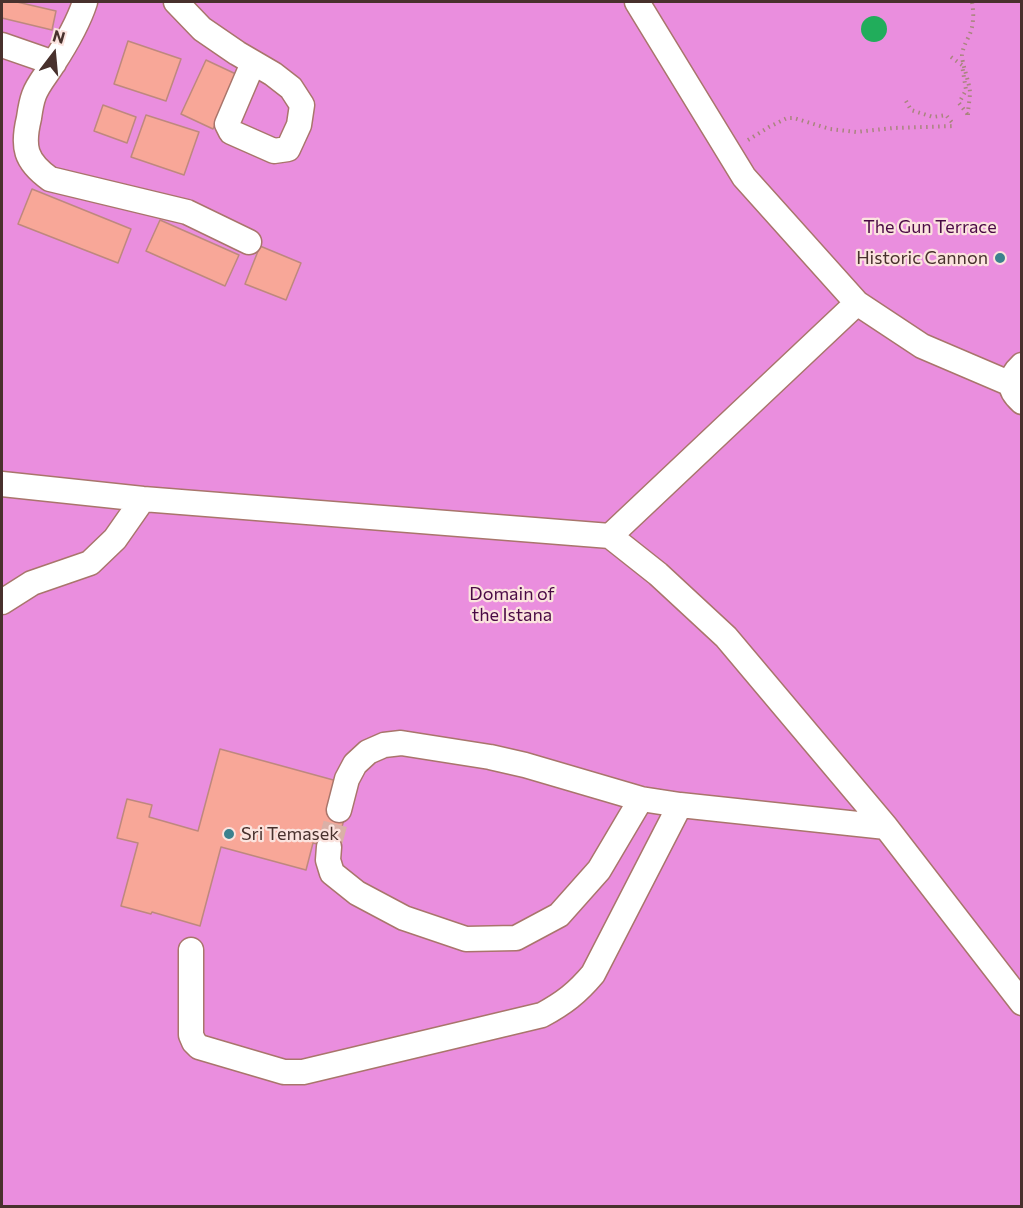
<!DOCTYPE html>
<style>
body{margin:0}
#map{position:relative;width:1023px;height:1208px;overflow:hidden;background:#fed0c6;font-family:Commissioner,sans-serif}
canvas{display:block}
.frame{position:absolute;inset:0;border:3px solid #48312d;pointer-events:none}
.north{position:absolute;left:24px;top:24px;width:60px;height:60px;-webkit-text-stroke:4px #fbe3de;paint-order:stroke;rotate:16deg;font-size:16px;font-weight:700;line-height:24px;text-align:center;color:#48312d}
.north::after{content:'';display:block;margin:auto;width:21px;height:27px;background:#48312d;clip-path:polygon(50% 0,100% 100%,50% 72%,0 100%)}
</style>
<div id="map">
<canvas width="1023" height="1208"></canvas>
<div class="frame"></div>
<div class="north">N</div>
</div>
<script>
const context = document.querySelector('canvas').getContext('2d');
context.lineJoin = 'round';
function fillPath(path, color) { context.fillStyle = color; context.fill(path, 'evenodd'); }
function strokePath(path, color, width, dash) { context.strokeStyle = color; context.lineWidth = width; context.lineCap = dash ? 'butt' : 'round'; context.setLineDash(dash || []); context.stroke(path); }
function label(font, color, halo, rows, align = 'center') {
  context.font = font + ' Commissioner,sans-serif'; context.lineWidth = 4.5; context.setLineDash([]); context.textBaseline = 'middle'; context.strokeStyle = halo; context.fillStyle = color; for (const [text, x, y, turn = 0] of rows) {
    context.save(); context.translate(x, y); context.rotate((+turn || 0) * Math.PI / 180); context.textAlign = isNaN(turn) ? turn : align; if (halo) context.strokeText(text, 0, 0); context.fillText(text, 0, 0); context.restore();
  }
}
fillPath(new Path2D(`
 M2,2h1019v1204h-1019z`), '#ea8ede');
fillPath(new Path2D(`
 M861 29a13 13 0 1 1 26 0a13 13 0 1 1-26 0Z`), '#21ad5b');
const building = new Path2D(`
 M2,2h15l39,9 -4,19 -50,-12z
 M128,41l53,18 -15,42 -52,-17z
 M206,60l32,15 -25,54 -32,-15z
 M103,105l33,12 -9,26 -33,-12z
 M146,115l53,17 -15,43 -53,-18z
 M32,189l99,40 -13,34 -100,-39z
 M160,220l79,35 -14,31 -79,-35z
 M260,246l41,17 -15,37 -41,-16z
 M220,749l117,32 9,31 -10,37 -23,-6 -7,27 -85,-23 -21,79 -48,-14 -1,2 -30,-8 17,-63 -21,-5 10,-39 25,6 -3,12 49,14z`);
fillPath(building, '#f8a798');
strokePath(building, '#be887e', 1.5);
strokePath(new Path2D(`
 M329,847l10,-37`), '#dab0a7', 24, [24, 12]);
const minor = new Path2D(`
 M85,2c-7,22 -19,42 -32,62 -6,10 -15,20 -19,31 -3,8 -4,16 -5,23 -7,29 -4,43 21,61l137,33 62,30
 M176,2l26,27 35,24 36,21 18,14 11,17 -3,20 -11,24 -14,2 -43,-19 -4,-8 26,-61
 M637,2l107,175 113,126 65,43 89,38
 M2,45l52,18
 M1022,365c-14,13 -15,24 0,37
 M2,484l141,15 467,37 48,38 68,63 160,190 136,176
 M610,536l247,-233
 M2,602l30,-19 58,-20 25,-24 28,-40
 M339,810l8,-31 8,-15 13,-12 16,-7 17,-2 89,14 35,8 116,34 39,6 206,22
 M329,847l-1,13 4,13 25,20 47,25 62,21 50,-1 43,-23 40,-45 42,-71
 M191,950v85l3,7 5,5 85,25h19l239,-57c22,-12 35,-22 51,-41l87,-169`);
strokePath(minor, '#a9756b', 27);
strokePath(new Path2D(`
 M951,57l11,8 4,25 -7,13 9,12
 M906,101l5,9 22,7 13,-2 8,10
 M968,115c0,-8 2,-16 2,-23 -1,-11 -8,-28 -8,-37 1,-7 3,-11 6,-17 6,-11 6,-25 4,-36
 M748,140l21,-13 18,-9h7l36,11 26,3 37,-4 62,-2`), '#a8857d', 4, [1.5, 4.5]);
strokePath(minor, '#fff', 24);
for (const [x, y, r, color] of [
 [1000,258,6,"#3b818e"],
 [229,834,6,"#3b818e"]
]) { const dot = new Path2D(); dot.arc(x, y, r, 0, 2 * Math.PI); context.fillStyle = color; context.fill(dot); strokePath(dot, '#fbe3de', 2); }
label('18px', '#4a0a45', '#fbe3de', [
 ["The Gun Terrace",930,227],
 ["Domain of",512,594],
 ["the Istana",512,615]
]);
label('18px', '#48312d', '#fbe3de', [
 ["Historic Cannon",988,258],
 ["Sri Temasek",241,834,"left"]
], 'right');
</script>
